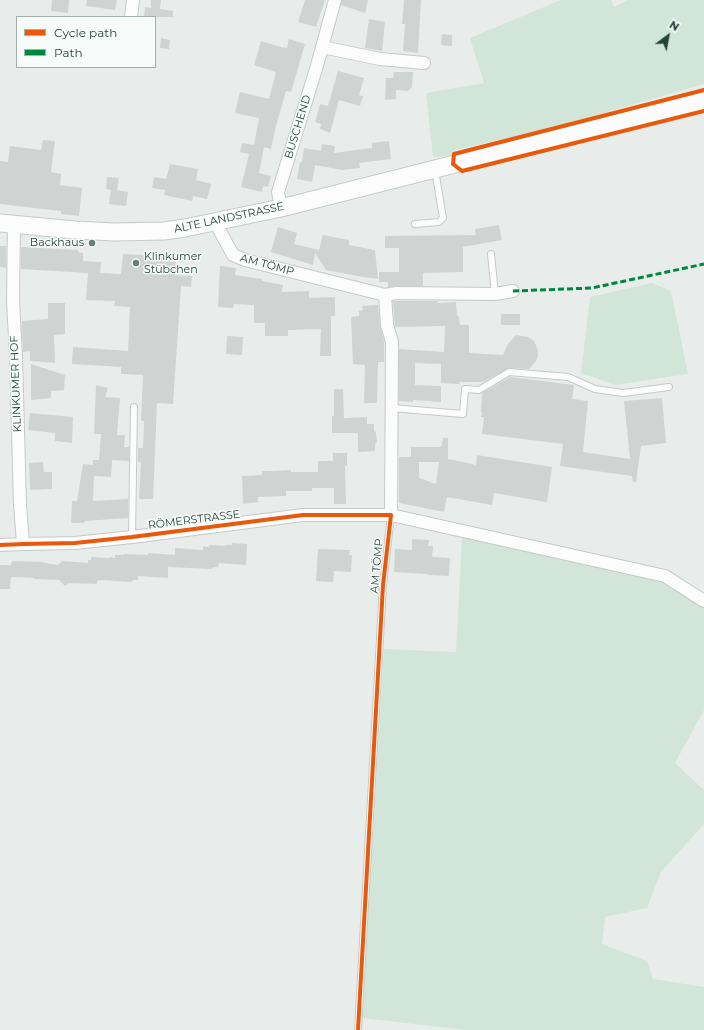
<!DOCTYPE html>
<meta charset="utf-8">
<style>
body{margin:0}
#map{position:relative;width:704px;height:1030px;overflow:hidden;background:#e8edeb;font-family:Montserrat,sans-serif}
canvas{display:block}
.legend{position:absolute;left:16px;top:16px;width:140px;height:52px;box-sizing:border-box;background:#f7fbf9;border:1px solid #a3b1ad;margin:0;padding:5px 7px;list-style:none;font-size:12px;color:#24423a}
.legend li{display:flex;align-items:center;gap:8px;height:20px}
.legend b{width:20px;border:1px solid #a3b1ad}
.north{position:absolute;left:648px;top:16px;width:40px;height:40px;-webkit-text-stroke:3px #f7fbf9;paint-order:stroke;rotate:32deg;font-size:11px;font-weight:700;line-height:16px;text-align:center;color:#24423a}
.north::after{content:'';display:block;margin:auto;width:14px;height:18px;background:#24423a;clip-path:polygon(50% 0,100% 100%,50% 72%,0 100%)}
</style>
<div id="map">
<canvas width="704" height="1030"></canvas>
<ul class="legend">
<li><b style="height:5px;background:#e8590c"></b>Cycle path</li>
<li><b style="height:5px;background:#00873e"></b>Path</li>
</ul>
<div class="north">N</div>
</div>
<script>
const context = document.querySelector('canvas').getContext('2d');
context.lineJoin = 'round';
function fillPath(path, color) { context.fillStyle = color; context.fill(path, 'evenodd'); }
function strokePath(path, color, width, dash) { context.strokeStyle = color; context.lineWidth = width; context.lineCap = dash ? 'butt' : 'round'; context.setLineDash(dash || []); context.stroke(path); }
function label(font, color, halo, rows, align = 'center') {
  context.font = font + ' Montserrat,sans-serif'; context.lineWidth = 3; context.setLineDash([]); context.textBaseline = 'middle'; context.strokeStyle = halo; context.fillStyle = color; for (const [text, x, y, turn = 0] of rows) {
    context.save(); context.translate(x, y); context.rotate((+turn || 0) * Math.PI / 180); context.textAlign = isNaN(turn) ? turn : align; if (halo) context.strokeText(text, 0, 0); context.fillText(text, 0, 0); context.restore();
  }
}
fillPath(new Path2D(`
 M561,0h50l3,7 15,-7h75v84l-153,44 -96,22 -2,4 -13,3h-7l-7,-64 58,-10 -14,-45z
 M652,283l19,8 17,83 -73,11 -34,-12 9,-76z
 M462,537l155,33 44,12 24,13 19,12v103l-29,53 29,27v34l-43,48 -14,36 -42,9 -3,27 45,17 6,18 51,8v43h-238l-104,-12 22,-369 72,3z`), '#d1e6d8');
fillPath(new Path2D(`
 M52,0h17l-1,13 -17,-2z
 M87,0h30l-2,10 -29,-4z
 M151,0h10l-1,9 13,2v6h-29l1,-10 6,1z
 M305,0h20l-9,27 -18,-5z
 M342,0h26l-3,13 -24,-8z
 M404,0h17l-3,53 -15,-2 2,-27h-3z
 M369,19l16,3 -3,29 -17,-3z
 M442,34l10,1v11l-11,-1z
 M161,38l9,2 -1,9 -9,-1z
 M289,39l16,5 -14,48 -5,-1 -10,35 -5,23 -7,-2 -5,26 12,3 -3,11 -5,-1 -1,6 -21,-5 8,-33 -9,-2 2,-9 12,2 5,-27 -24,-5 5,-21 29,7 7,-27 -22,-7 7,-24 23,7v-1l3,1z
 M338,71l26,7 -5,17 4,1 -3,10 -21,-6 -9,33 -10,-4 1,-5 -6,-2 5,-18 8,2z
 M394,72h19l-1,15 -4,4 -12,-1v9l-11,1 1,-22h7z
 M43,140l12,1 -4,31 10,2 -1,11 22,3 -3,28 -18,-2v-3l-61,-7v-43l8,1 2,-16 31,4z
 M389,141l2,18 -32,4 1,5 -18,2 -27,-5 -3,17 -15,-3 3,-17h2l2,-14 17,3 1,-7 13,2 -1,7 38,-5v-5z
 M170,164l28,5 -2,11 15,4 -4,15 -14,-3 -1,5 -28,-6 1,-5 -13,-2 2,-11 12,2z
 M107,177l12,1 -2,12 11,2 -2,14 -17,-2 2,-14 -5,-1z
 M499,225l3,15 -39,7v25l-40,1v13h-27l-8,1v-5h-9v-10h20v-24h-14v-12l91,-1 -1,-6z
 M278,227l19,6 -3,11 25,6 4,-15 26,5v5l26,5 3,29 -15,-2 -37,-7 -11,-17 -2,12 -42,-13z
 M0,246h6v22l-6,-1z
 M21,247l57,3v2l5,1v8l18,1 -1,11 21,1 2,-20 53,3 -1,18 17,1 -1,11 -10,-1 -8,118 -16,-1 -4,96h-14l2,-37h-3v-14h5l1,-27h-3l2,-46 -22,-1v-7l-49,-3 1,-17 55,4 2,-44 -16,-1 1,-5 -29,-1 2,-27 -67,-4z
 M220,266l16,2 -1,7 27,4v2l21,4 -1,7 27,-1v7l26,-1v19h-4v40h-11l1,-27 -33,1v6h-23v-13h-11v-18l-20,-1 -1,4 -15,-1z
 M393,301h44l1,2 18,-1 1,13 2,2 1,8h9v28l34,2 5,-11 8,-9 12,2 5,3 3,5 2,6v5l-2,5 -7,8 -20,-1 -26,14h-23l-1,2 -18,-1v-19l-26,-1v22l26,1v16l-28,-2v2l-14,-1v-52l45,3 1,-26 -50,1z
 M48,303h17v31l-11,1 1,28 -25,-2v-10l-7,1 -1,-31 26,-2z
 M378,305l2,21 4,15v21h-6l-1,41h-13l1,-38 -12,-1 -2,-47 8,-1v-5l4,-1 -1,-4z
 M501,314h19v11h-19z
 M227,336l16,1 -1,18 -16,-1z
 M31,364l34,11 -1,15 -13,1v7l-20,2z
 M510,377l64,8 -2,14 16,2 -5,51 47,7 -6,-58 38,-3 4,45 -25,3 -5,36h-3l-1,-6 -72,-10 3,-22 -81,-10 2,-17h-3l1,-4 -1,-1 1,-19z
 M96,385l12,3 -3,9 15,1 -3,37h8l-1,12h5v14l-17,-1 -1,17 -17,-1 -1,25 35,-2v19l-43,3 -1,2h-13l1,-22h5l6,-37 10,1v-5h6l2,-26h-7z
 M334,389h9l1,29 23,-1v7h7v6l2,3 1,9 -2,2v7l-17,1v-19h-26v-17h2z
 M30,413l43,4 -1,26 -17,-2v-8l-27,-3z
 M443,438h5v21l20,4 8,2 1,-10 75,12 -5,35 -53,-9 -2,12 -45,-8 -3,15 -45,-9v-46h12v-10h30zM419,462h20l-3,22 -17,-6z
 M333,453h14v13h-2l1,38h-12v-16h-22v3h-26v5l-28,1v5l-15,2 -1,-28 20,-1v-4h12l17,-1v2h27v-11h15z
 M43,462l1,10h8v17l-22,1 -1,-27z
 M412,539l17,1 -1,6h5l-1,11 18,1 -1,18 -21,-1v-1l-34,-2 1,-23 17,1z
 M232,543l15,1 -1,21 -27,-2 -1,4h-5l-1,2 -44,-2v11l-30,-2v4h-5l-1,2 -32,-2 -3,1v3l-28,-1 -4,3 -6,-6 -25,-1v-1l-23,-1 -1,12h-10v-24h11l1,-4 32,1v1l14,2 4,-4 26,2v-3h3v-3l19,1v-1l5,1v-3h9v-1l24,1v-2l27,2v-7l28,2v-4l6,1v-2l16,1v-1h7z
 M318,549l32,1 -1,5h3l-1,17 -17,-1 -1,11 -17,-1z`), '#cfd4d2');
const service = new Path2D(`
 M415,224l24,-2 4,-4 -8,-48
 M491,254l4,40
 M391,408l72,6 2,-25 14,1 30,-18 59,5 27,12 28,4 46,-6
 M132,537l2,-130
 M358,1030l25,-445 8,-70`);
const minor = new Path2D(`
 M131,17l2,-17
 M322,47l58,12 44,4
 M281,208l-3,-16 38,-123 19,-69
 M215,222l18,33 12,5 140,35 2,30 5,17 -1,173
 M14,223l-1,78 3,56 4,147 3,40
 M385,295l11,-2 99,1 18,-3
 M0,545l23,-1 52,-1 57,-6 171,-22h88l274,61 39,25`);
const secondary = new Path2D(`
 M0,223l75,7 40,2 49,-1 21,-3 96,-20 423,-107`);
strokePath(service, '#c5cac8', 8);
strokePath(minor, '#c5cac8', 14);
strokePath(secondary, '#c3cbc8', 19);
strokePath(service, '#fcfcfc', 6);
strokePath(minor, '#fcfcfc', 12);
strokePath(secondary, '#fcfcfc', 17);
strokePath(new Path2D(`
 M513,291l79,-3 112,-24`), '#00873e', 3, [6, 3]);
strokePath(new Path2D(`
 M704,90l-250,64 -1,10 9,7 242,-60
 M0,545l23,-1 52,-1 57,-6 171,-22h88l-8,70 -25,445`), '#e8590c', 4);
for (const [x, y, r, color] of [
 [92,243,4,"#697e78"],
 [136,263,4,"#697e78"]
]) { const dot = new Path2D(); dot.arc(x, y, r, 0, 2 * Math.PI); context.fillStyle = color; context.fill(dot); strokePath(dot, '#f7fbf9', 1.5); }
label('11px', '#24423a', '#f7fbf9', [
 ["BUSCHEND",298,127,-73],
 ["ALTE LANDSTRASSE",229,218,-12],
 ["AM TÖMP",267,265,15],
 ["KLINKUMER HOF",16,384,-92],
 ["RÖMERSTRASSE",194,520,-7],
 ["AM TÖMP",377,566,-85]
]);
label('11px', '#24423a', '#f7fbf9', [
 ["Backhaus",84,243],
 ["Klinkumer",144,257,"left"],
 ["Stübchen",144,270,"left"]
], 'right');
</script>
